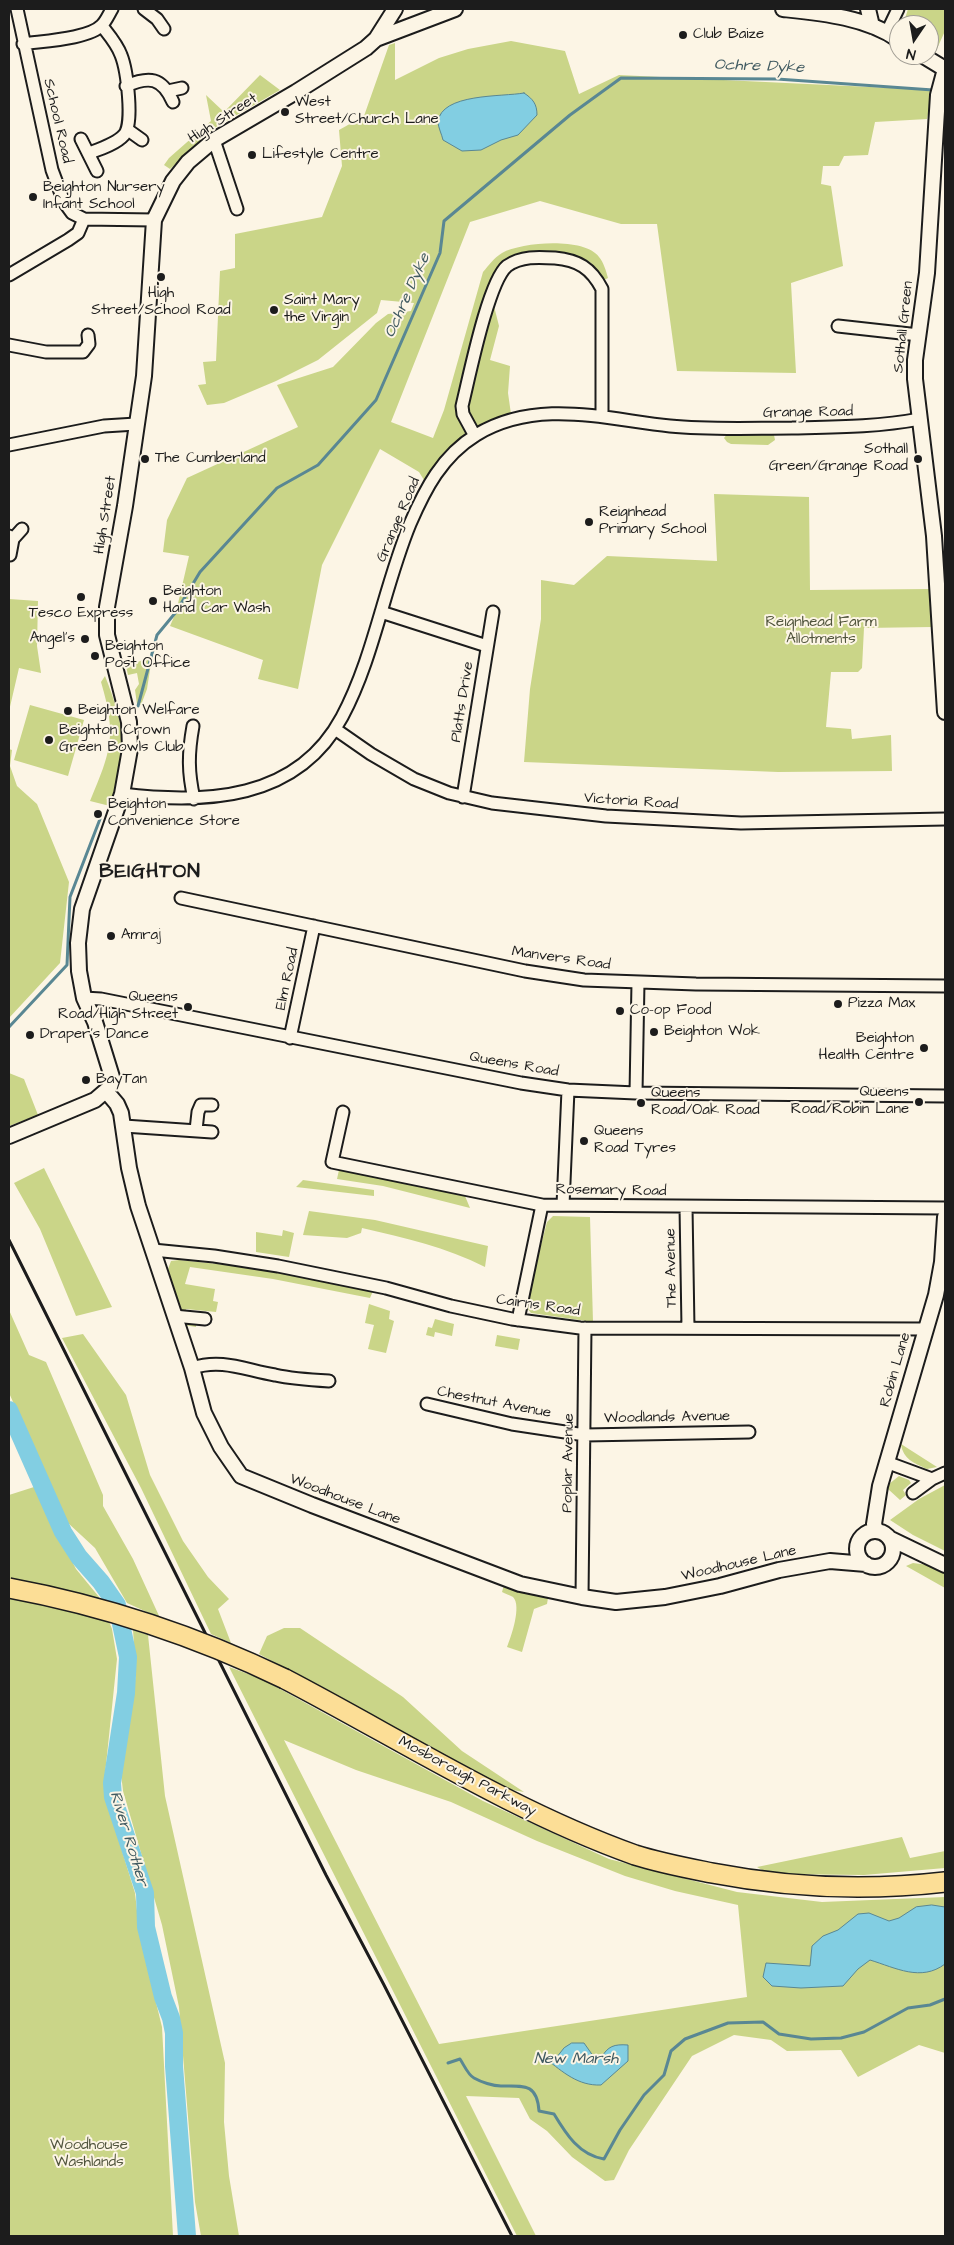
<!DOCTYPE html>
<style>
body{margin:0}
#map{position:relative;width:954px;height:2245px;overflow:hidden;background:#fcf5e5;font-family:"Architects Daughter",sans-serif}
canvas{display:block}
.frame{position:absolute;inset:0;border:10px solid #1c1c1c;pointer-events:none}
.north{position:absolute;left:889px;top:15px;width:50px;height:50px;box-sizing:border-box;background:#fcf5e5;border:1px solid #a29e95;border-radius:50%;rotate:192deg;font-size:14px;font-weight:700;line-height:20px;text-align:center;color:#1c1c1c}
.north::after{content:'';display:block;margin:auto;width:18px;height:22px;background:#1c1c1c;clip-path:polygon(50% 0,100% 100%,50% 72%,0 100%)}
</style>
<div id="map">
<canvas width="954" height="2245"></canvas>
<div class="frame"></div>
<div class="north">N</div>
</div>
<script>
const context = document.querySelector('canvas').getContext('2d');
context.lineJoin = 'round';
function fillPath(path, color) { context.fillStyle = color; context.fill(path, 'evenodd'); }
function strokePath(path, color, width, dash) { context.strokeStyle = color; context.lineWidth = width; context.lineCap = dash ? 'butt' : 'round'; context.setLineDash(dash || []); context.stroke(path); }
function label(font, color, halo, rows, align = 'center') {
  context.font = font + ' "Architects Daughter",sans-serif'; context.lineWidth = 4; context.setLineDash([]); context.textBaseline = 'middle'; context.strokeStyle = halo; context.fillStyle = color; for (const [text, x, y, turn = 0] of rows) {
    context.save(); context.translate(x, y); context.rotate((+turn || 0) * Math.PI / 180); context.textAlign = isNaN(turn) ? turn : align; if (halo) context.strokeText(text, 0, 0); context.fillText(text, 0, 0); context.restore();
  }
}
fillPath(new Path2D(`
 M908,9h37v22l-10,22 -6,-3v-25h-26z
 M511,41l54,10 14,43 40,-19 314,15 -6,29 -52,3 -7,33 -24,1 -5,10h-16l-2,18 10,2 12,80 -52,17 5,90 -119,-2 -20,-147h-36l-81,-23 -70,21 -79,200 42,16 11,-28 39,-138c6,-7 11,-14 19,-19 20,-11 82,-16 97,4 5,6 7,14 9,21l-4,2c-5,-7 -10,-17 -18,-20 -12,-6 -69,-5 -80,2 -14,8 -17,27 -20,41l8,3 5,20 -9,34 20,6 -2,27 3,21c-38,16 -63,32 -87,66l-5,-8 -39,-23 -58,116 -24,124 -40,-10 5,-19 -93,-34 6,-14 13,-56 -26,-4 4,-32 20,-42 111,-51 -21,-42 56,-18 43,-44 12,-9 23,-3 3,-8 -33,-3 -4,13 -59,47 -42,21 -52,22 -17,2 -9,-20 8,-1 -3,-22 13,-1 4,-90 15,-3v-34l87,-17 20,-51 -3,-36 25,-14 25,-71 6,-2v37l44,-22 29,-9z
 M260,75l20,15 -64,37 -46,42 -6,-4 5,-7 42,-37 -5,-26 18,17z
 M728,433l46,2 1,5 -7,5 -37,-1 -4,-2 -3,-4z
 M714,494l95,3 1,93 120,-1 2,38 -68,1 -2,40 -4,4h-27l-5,55 25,2 1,10 39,-4 1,36 -114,1 -254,-10 6,-73 11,-70v-39l33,5 33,-29 110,5z
 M9,599l29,2 -1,45 4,27 -22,-5 -10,43z
 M152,657l-5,32 -6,16 -4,-1 -2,-14 4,-6 -2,-11 -9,2 -2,-9z
 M105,676c9,23 19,51 18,77 -1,18 -8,36 -13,53l-20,-5c21,-50 27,-65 11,-119z
 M30,705l54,15 -16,56 -54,-16z
 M9,749l3,1 -2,16 7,20 20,18 32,78 -9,81 -51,55z
 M9,1073l15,6 14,36 -29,11z
 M44,1168l68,139 -36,9 -36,-87 -26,-46z
 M339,1170l126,26 5,12 -87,-22 -46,-7z
 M303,1180l71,10v6l-78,-9z
 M309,1211l66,9 113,26 -3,21c-39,-20 -80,-29 -123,-39l-1,5 -14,5 -44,-3z
 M553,1216l37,1 3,105 -62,-9 -4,-5 -1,-6 21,-80z
 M283,1230l11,3 -5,24 -33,-5v-20l26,4z
 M179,1260l68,7 126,24 -3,7 -97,-19 -83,-12 -5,17 30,5 -2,12 5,1 -2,10 -30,-3 1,6 9,1v11l-12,-2 -16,-56 3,-8z
 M369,1304l21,7 -1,8 5,2 -8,32 -18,-4 6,-24 -9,-2z
 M9,1310l20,45 17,7 57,133v11l30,53 27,59 -33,-15 -32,-55 -27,-25 -59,-130z
 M435,1319l19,5 -2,12 -17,-4 -1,5 -8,-2 2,-8 4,1z
 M83,1334l43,61 24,80 33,66 25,36 21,22 -11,10 13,34 -20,-9 -70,-146 -79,-150z
 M497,1335l23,4 -2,11 -23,-4z
 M901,1444l36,23 -10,2c-13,-6 -24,-10 -26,-25z
 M899,1476l10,4 2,3 -8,7 3,5 -6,5 -12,-11 1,-5z
 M945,1485v66l-32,-16 -23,-15 29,-21z
 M34,1487l42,82 23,28 13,32 5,30 -13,125 6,28 25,81 5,44 22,90 11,209h-164v-741z
 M913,1563l15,2 17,8v15l-39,-22z
 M504,1585l12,5 32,8 -1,6 -13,5 -12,43 -15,-5c4,-10 15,-41 6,-50 -3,-2 -8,-3 -11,-5z
 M284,1628h16l103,69 59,54 62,41 -17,-3 -248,-135 8,-18z
 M133,1630l15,5 17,161 60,267 -1,59 5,54 10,60h-38l-6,-34 -16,-195 -17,-82 -39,-134 -2,-17 15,-100z
 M229,1667l33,12 221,122 126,58 128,33 85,10 123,-5v156l-26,-8 -61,32 -17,-27 -54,1 -16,-11 -37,-5 -42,21 -63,94 -15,30 -9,1 -33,-24 -25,-26 -17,-12 -11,-21 -53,-2 70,140h-19zM284,1740l72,30 95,32 86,39 88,35 50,15 63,14 9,92 -308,47z
 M902,1837l8,21 35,-7v17l-81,7 -95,-1 -12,-7z`), '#cad588');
const water = new Path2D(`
 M524,93c9,6 13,11 13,22l-19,20 -17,5 -20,10 -19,1 -19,-11c-1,-5 -5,-13 -5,-18 3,-29 64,-25 86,-29z
 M932,1905l13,2v57c-24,18 -49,4 -75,-4l-12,9 -15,17 -42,2 -29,-2 -9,-9 3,-14 44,3 2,-20 11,-10 15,-6 20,-16 11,-1 20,8 10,-3 17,-11z
 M572,2043h12l12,17 5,-2c7,-12 13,-14 27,-13v16l-27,24c-23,1 -38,-13 -55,-26l10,-1 8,-10z`);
fillPath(water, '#82cee2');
strokePath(water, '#598793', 1);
strokePath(new Path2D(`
 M138,706l19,-71 19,-23 24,-40 77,-84 41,-23 58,-65 64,-147 4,-32 126,-106 51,-37 156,1 156,11
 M9,1027l58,-62 3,-68 30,-78
 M448,2063l12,-4c4,6 8,16 14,19 7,4 19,8 27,8 23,0 36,-3 38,25l15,3c12,20 25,41 50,45l16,-29 24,-35 20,-20 7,-24 14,-12 43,-16 35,-1 16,12 32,5 30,-1 23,-6 44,-24 22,-3 15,-6`), '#598793', 3);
strokePath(new Path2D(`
 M9,1410l54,122 16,25 22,25 16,23 11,52 -2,36 -14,90 1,14 32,96 1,34 17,70 8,21 3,15v33l13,170`), '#82cee2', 18);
const minor = new Path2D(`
 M17,9l35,161 12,32 8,11 12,6 70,1
 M144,9l13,10 7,10
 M887,32l11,-23
 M23,44c19,-3 66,-5 79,-19 4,-4 7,-11 10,-16
 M126,86c23,-10 36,-9 47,16
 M168,91l14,-3
 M128,130l14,10
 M81,139l16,32
 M214,140l23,69
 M89,153c11,-4 27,-9 35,-18 10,-11 3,-65 -3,-80 -4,-11 -12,-20 -19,-29
 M9,275l59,-35 10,-7 6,-14
 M838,326l81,9
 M9,345l37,7h37l6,-8 -1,-9
 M475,436l-12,-22 -1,-8c7,-28 26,-124 45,-140 14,-10 31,-9 48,-8 23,2 36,10 47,31v127
 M9,445l95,-19 32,-2
 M9,536l4,3 -3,16
 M13,539l9,-10
 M381,612l106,34
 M193,726c-5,28 -5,46 1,73
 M335,729l36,25 43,25 35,14 43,10 114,13 135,7 204,-4
 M122,794c83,10 175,7 220,-77 32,-60 42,-130 68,-193 15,-35 32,-68 66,-89 61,-37 128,-16 194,-9 40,4 82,2 122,2 43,-1 85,-1 128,-9
 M463,797l30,-185
 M181,898l344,73 59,9 112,4 249,2
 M84,998l17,1 420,84 47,7 68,3 309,3
 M290,1038l24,-112
 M636,1093l2,-111
 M343,1112l-11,50 210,43 403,3
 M124,1126l88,6
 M196,1130l2,-18 3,-7h11
 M563,1205l5,-115
 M686,1207l2,121
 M153,1250l61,6 64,10 108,22 65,18 61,13 68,9 345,1
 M174,1316l31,3
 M518,1320l24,-115
 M192,1368c30,-10 53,2 83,7 18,4 36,5 54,6
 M427,1404l85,20 73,11 164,-3
 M886,1462l46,17
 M913,1493l19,-14 13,-6
 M582,1597l3,-269`);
const tertiary = new Path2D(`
 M783,9c38,4 83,8 116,31
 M868,9l4,17
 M376,39l79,-30
 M922,55l23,14
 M945,69l-7,26 -11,178 -12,87v19l19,157 11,176
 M106,1091l11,13 4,9 8,55 9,38 54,162 12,45 17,34 20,29 71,29 208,79 62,13 34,5 49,-5 55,-11 59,-16 51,-9 36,3
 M9,1136l86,-36 14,-12 3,-11 -17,-55 -11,-24 -5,-27 -1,-28 4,-34 40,-115 8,-45 -1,-27 -22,-87v-28l18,-101 19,-130 10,-156 19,-39 15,-19 26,-22 82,-48 70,-44 10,-9 19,-30
 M876,1530l-2,-6 6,-38 56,-191 6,-33 3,-45
 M857 1549a18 18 0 1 1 36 0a18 18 0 1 1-36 0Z
 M891,1539l54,26`);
const trunk = new Path2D(`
 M285,1679c115,60 227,132 350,176 25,8 52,13 77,18 78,15 155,18 233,9`);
strokePath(minor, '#1c1c1c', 15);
strokePath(tertiary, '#1c1c1c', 18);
strokePath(trunk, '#1c1c1c', 22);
strokePath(minor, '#fcf5e5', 11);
strokePath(tertiary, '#fcf5e5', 14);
strokePath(trunk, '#fcde96', 19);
strokePath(new Path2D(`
 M9,1240l317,635 58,110 128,251`), '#1c1c1c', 3);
const trunkBridge = new Path2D(`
 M9,1588c97,18 187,48 276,91`);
strokePath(trunkBridge, '#1c1c1c', 22, []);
strokePath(trunkBridge, '#fcde96', 19);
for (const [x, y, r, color] of [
 [683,35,5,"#1c1c1c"],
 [285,112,5,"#1c1c1c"],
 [252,155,5,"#1c1c1c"],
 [33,197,5,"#1c1c1c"],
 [161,277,5,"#1c1c1c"],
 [274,310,5,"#1c1c1c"],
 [145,459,5,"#1c1c1c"],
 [918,459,5,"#1c1c1c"],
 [589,522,5,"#1c1c1c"],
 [81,597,5,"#1c1c1c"],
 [153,601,5,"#1c1c1c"],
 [85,639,5,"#1c1c1c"],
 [95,656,5,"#1c1c1c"],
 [68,711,5,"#1c1c1c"],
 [49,740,5,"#1c1c1c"],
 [98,814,5,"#1c1c1c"],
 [111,936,5,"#1c1c1c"],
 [838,1004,5,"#1c1c1c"],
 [188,1007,5,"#1c1c1c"],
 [620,1011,5,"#1c1c1c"],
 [654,1032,5,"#1c1c1c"],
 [30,1035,5,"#1c1c1c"],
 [924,1048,5,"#1c1c1c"],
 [86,1080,5,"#1c1c1c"],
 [919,1102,5,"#1c1c1c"],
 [641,1103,5,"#1c1c1c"],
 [584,1141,5,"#1c1c1c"]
]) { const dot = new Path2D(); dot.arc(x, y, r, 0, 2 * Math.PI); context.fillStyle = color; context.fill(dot); strokePath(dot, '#fcf5e5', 2); }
label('15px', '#1c1c1c', '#fcf5e5', [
 ["Club Baize",693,35],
 ["West",295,103],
 ["Street/Church Lane",295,120],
 ["Lifestyle Centre",262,155],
 ["Beighton Nursery",43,188],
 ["Infant School",43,205],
 ["High",161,294,"center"],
 ["Street/School Road",161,311,"center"],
 ["Saint Mary",284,301],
 ["the Virgin",284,318],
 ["Sothall",908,450,"right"],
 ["Green/Grange Road",908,467,"right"],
 ["The Cumberland",155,459],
 ["Reignhead",599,513],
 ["Primary School",599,530],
 ["Beighton",163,592],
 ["Hand Car Wash",163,609],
 ["Tesco Express",81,614,"center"],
 ["Angel's",75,639,"right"],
 ["Beighton",105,647],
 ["Post Office",105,664],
 ["Beighton Welfare",78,711],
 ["Beighton Crown",59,731],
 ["Green Bowls Club",59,748],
 ["Beighton",108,805],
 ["Convenience Store",108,822],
 ["Amraj",121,936],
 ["Queens",178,998,"right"],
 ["Road/High Street",178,1015,"right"],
 ["Pizza Max",848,1004],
 ["Co-op Food",630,1011],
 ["Beighton Wok",664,1032],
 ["Draper's Dance",40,1035],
 ["Beighton",914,1039,"right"],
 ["Health Centre",914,1056,"right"],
 ["BayTan",96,1080],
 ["Queens",909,1093,"right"],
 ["Road/Robin Lane",909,1110,"right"],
 ["Queens",651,1094],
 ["Road/Oak Road",651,1111],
 ["Queens",594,1132],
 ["Road Tyres",594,1149]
], 'left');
label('15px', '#1c1c1c', '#fcf5e5', [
 ["High Street",223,119,-33],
 ["School Road",57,121,77],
 ["Sothall Green",904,327,-84],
 ["Grange Road",808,413,-1],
 ["High Street",106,515,-81],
 ["Grange Road",399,520,-67],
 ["Platts Drive",463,702,-81],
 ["Victoria Road",631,802,4],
 ["Manvers Road",561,959,8],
 ["Elm Road",288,979,-78],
 ["Queens Road",514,1065,10],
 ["Rosemary Road",611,1191,1],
 ["The Avenue",672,1268,-91],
 ["Cairns Road",538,1306,8],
 ["Robin Lane",896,1370,-74],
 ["Chestnut Avenue",494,1403,11],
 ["Woodlands Avenue",667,1418,-1],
 ["Poplar Avenue",569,1463,-89],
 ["Woodhouse Lane",345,1500,21],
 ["Woodhouse Lane",739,1564,-13],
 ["Mosborough Parkway",467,1777,28]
]);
label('15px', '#50543c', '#fcf5e5', [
 ["Reignhead Farm",821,623],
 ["Allotments",821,640],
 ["Woodhouse",89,2146],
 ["Washlands",89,2163]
]);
label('italic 16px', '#405a61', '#fcf5e5', [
 ["Ochre Dyke",759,67,2],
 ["Ochre Dyke",408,296,-66],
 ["River Rother",128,1839,73],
 ["New Marsh",576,2060]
]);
context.letterSpacing = '1px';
label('bold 20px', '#1c1c1c', '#fcf5e5', [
 ["BEIGHTON",150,873]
]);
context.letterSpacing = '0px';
</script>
